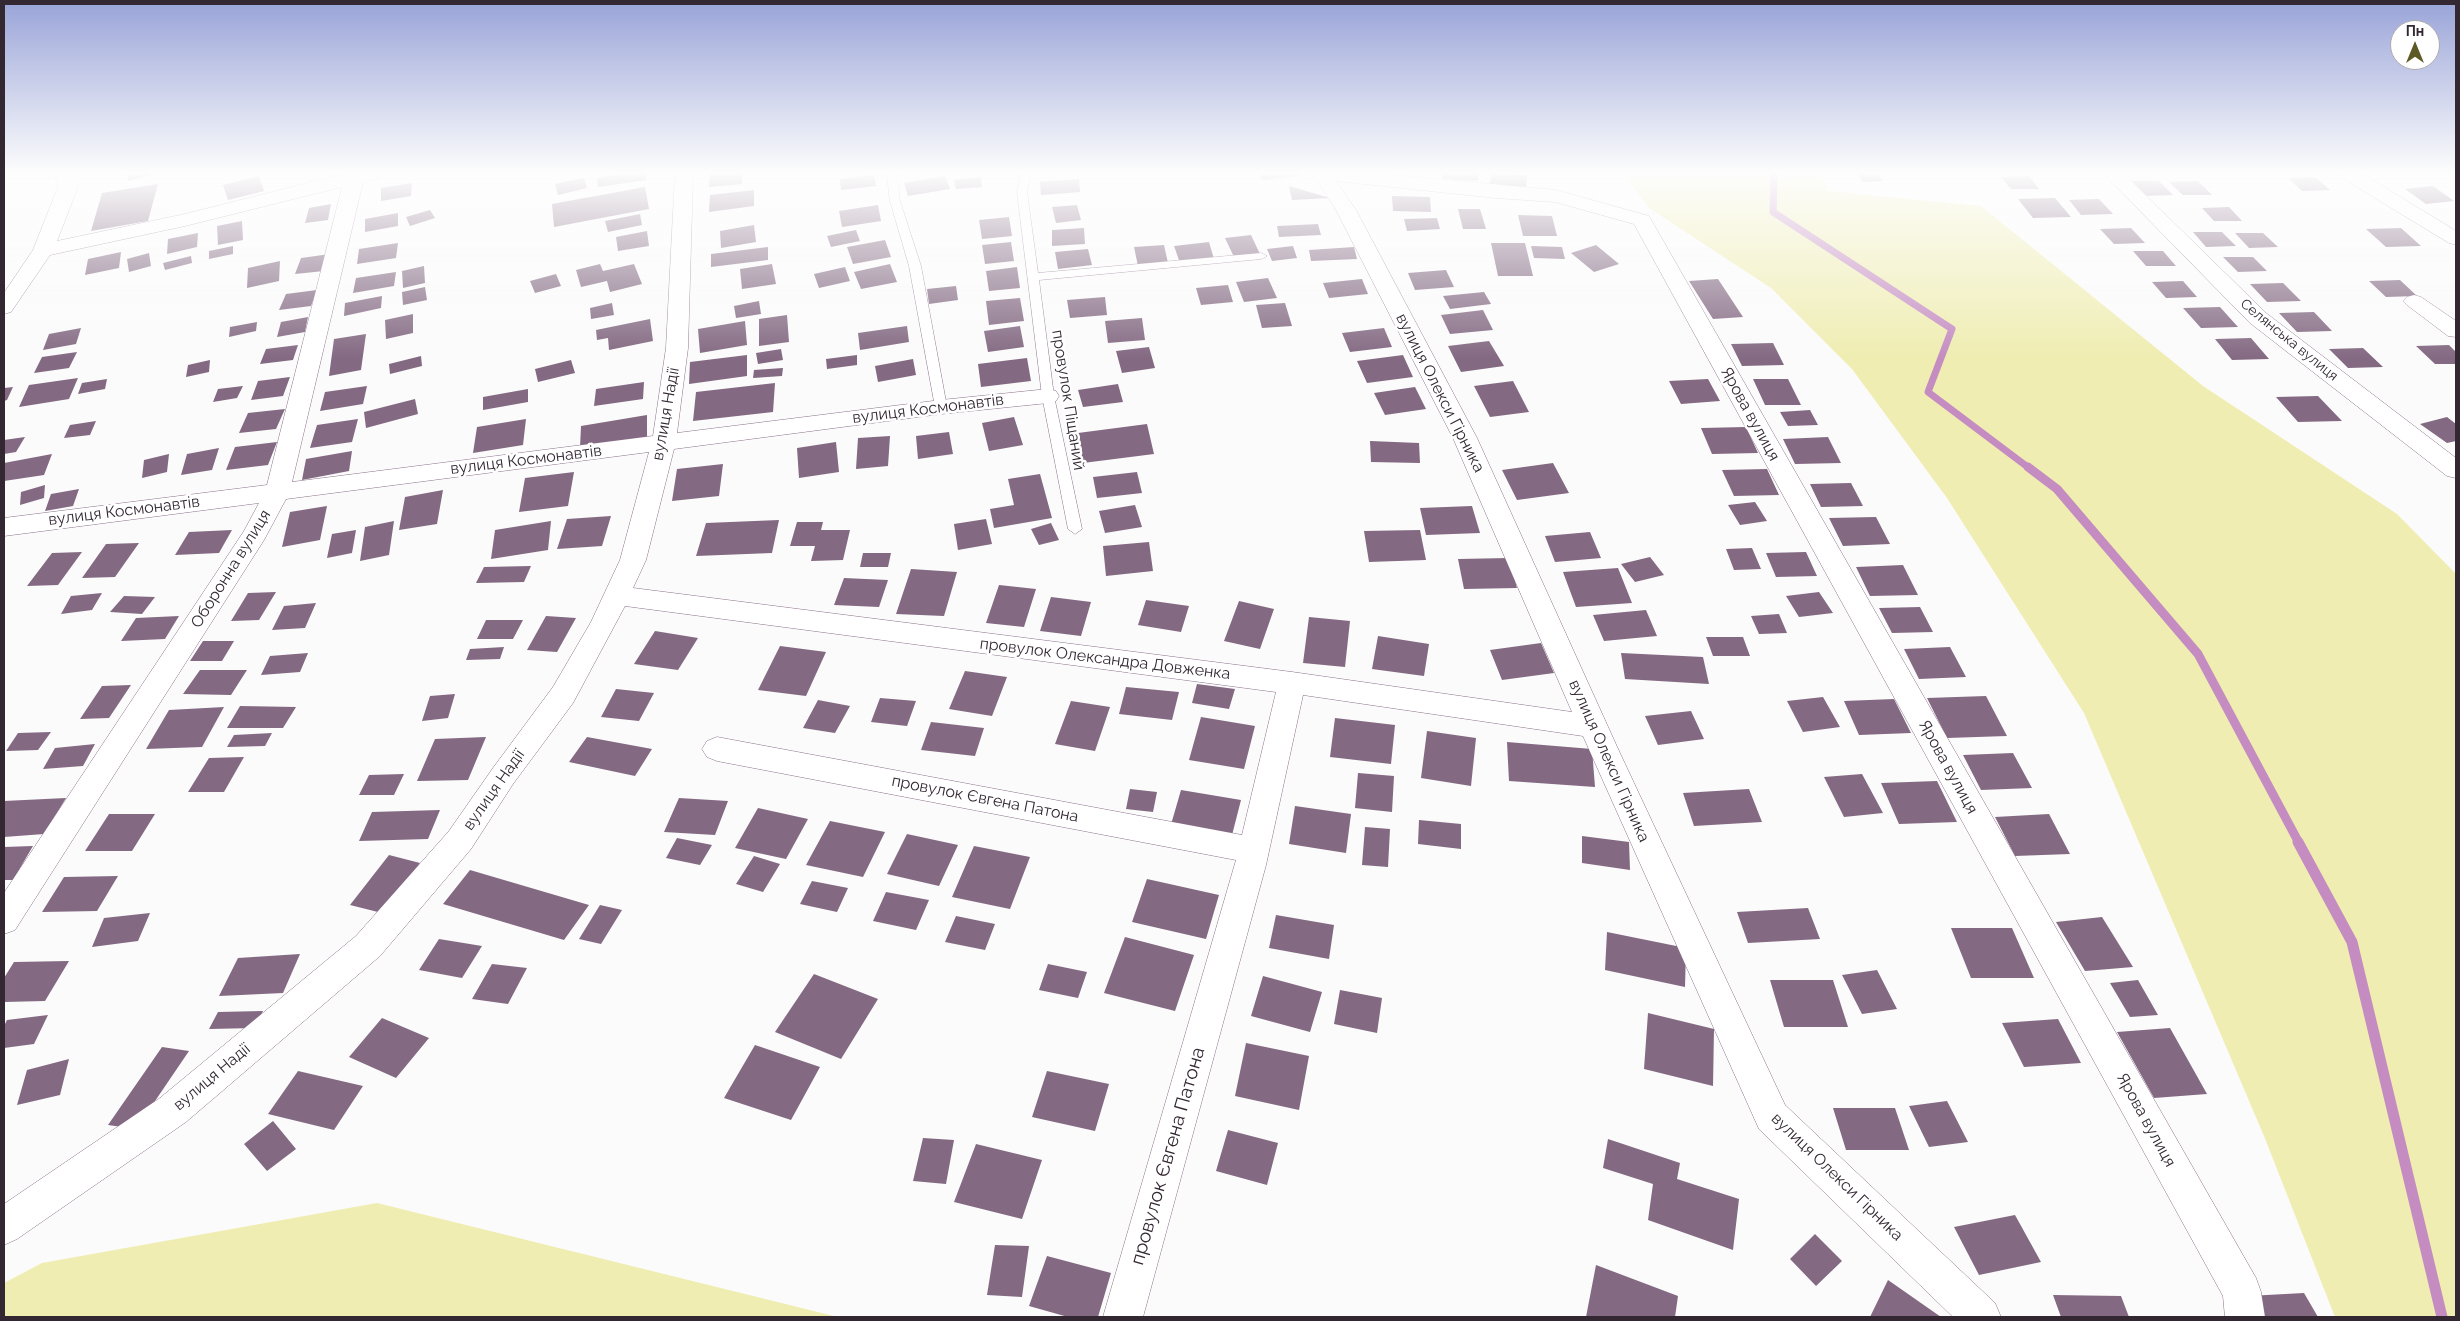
<!DOCTYPE html>
<meta charset="utf-8">
<style>
body{margin:0}
#map{position:relative;width:2460px;height:1321px;overflow:hidden;background:#fbfbfb;font-family:Raleway,sans-serif}
canvas{display:block}
.frame{position:absolute;inset:0;border:5px solid #332832;pointer-events:none}
.north{position:absolute;left:2390px;top:20px;width:50px;height:50px;box-sizing:border-box;background:#fff;border:1px solid #ada9ad;border-radius:50%;rotate:0deg;font-size:14px;font-weight:700;line-height:20px;text-align:center;color:#332832}
.north::after{content:'';display:block;margin:auto;width:18px;height:22px;background:#5d5a26;clip-path:polygon(50% 0,100% 100%,50% 72%,0 100%)}
</style>
<div id="map">
<canvas width="2460" height="1321"></canvas>
<div class="frame"></div>
<div class="north">Пн</div>
</div>
<script>
const context = document.querySelector('canvas').getContext('2d');
context.lineJoin = 'round';
function fillPath(path, color) { context.fillStyle = color; context.fill(path, 'evenodd'); }
function strokePath(path, color, width, dash) { context.strokeStyle = color; context.lineWidth = width; context.lineCap = dash ? 'butt' : 'round'; context.setLineDash(dash || []); context.stroke(path); }
function label(font, color, halo, rows, align = 'center') {
  context.font = font + ' Raleway,sans-serif'; context.lineWidth = 5; context.setLineDash([]); context.textBaseline = 'middle'; context.strokeStyle = halo; context.fillStyle = color; for (const [text, x, y, turn = 0] of rows) {
    context.save(); context.translate(x, y); context.rotate((+turn || 0) * Math.PI / 180); context.textAlign = isNaN(turn) ? turn : align; if (halo) context.strokeText(text, 0, 0); context.fillText(text, 0, 0); context.restore();
  }
}
fillPath(new Path2D(`
 M1624,174h198l6,17 153,15 222,180 194,128 59,60v743h-121l-71,-181 -180,-423 -137,-215 -95,-129 -81,-81 -122,-80z
 M377,1203l461,114h-834v-34l38,-20z`), '#efedb1');
strokePath(new Path2D(`
 M1774,174l-1,38 179,117 -24,63 101,76`), '#c48cc1', 7);
strokePath(new Path2D(`
 M2028,467l29,22 141,165 101,189`), '#c48cc1', 9);
strokePath(new Path2D(`
 M2298,842l54,100 90,375`), '#c48cc1', 11);
fillPath(new Path2D(`
 M127,174h24v1l-23,6z
 M619,174h27v6l-48,7 -1,-9z
 M710,174h32v10l-33,3z
 M1259,174h40v2l-37,4z
 M1442,174h36v7l-36,-2z
 M1491,174l36,1 -1,13 -36,-3z
 M1858,174h20l5,7 -20,1z
 M874,175l2,11 -35,4 -1,-11z
 M259,176l5,15 -36,9 -5,-15z
 M945,176l5,13 -42,7 -4,-13z
 M2029,176l10,13h-28l-10,-12z
 M981,177l1,10 -26,2 -2,-9z
 M2315,177l15,13 -28,1 -14,-13z
 M584,178l3,10 -29,7 -3,-11z
 M1079,179l1,13 -39,3 -1,-13z
 M2128,181h31l14,14 -31,1z
 M2198,181l14,14h-29l-14,-13z
 M412,183l-1,13 -30,5v-13z
 M158,184l-10,37 -57,10 11,-38z
 M1289,186l41,12 -38,2z
 M2433,186l21,15 -28,3 -21,-15z
 M645,187l4,22 -95,18 -2,-23z
 M754,190v16l-45,6 1,-17z
 M1392,196l38,1 1,15 -38,-1z
 M2055,198l16,19 -38,1 -15,-19z
 M2099,199l14,15 -32,1 -12,-15z
 M331,204l-3,16 -23,3 4,-15z
 M878,205l3,16 -39,6 -3,-16z
 M1077,205l4,15 -25,3 -4,-16z
 M2229,207l13,14h-28l-12,-13z
 M1458,209h22l6,20h-23z
 M430,210l5,8 -25,8 -4,-9z
 M398,213v13l-33,6v-13z
 M640,214l2,11 -34,7 -3,-11z
 M1518,215l34,1 5,20h-34z
 M1009,217l3,19 -30,3 -3,-19z
 M1437,218l3,11 -33,2 -3,-12z
 M242,221l1,19 -25,5 -1,-19z
 M1318,224l3,11 -42,2 -2,-11z
 M754,225l2,17 -35,6 -1,-17z
 M1084,228l1,16 -33,2v-16z
 M2131,228l14,15 -31,1 -14,-15z
 M2401,228l20,18 -35,1 -20,-18z
 M856,230l4,11 -29,6 -4,-11z
 M647,231l2,15 -31,5 -2,-14z
 M2193,232h29l14,14 -30,1z
 M198,233l-1,14 -30,7 1,-15z
 M2235,233h28l15,14 -29,1z
 M1251,235l9,19 -26,3 -9,-19z
 M885,240l6,17 -38,7 -6,-17z
 M1011,242l3,19 -29,3 -3,-19z
 M1209,242l5,17 -34,4 -6,-17z
 M398,243l-2,15 -39,6 2,-15z
 M1491,243h34l8,33h-35z
 M1164,245l4,18 -30,3 -4,-19z
 M1596,245l23,19 -25,8 -23,-19z
 M233,246v8l-24,5v-8z
 M1293,246l4,12 -25,3 -5,-12z
 M1531,246l31,1 3,12 -31,-1z
 M768,247v13l-57,7v-13z
 M1354,247l3,12 -46,2 -2,-11z
 M1088,249l4,16 -34,4 -3,-17z
 M2133,251h30l13,15h-30z
 M121,252l-2,16 -34,7 3,-16z
 M149,253l2,13 -22,6 -2,-13z
 M330,254l-6,17 -29,3 6,-16z
 M191,256l1,7 -27,7 -2,-7z
 M2223,257h30l14,14 -29,1z
 M280,261l-1,20 -32,7 1,-20z
 M600,264l3,7 31,-7 8,20 -32,8 -3,-11 -26,6 -5,-17z
 M772,264l4,20 -34,5 -2,-20z
 M890,264l7,18 -36,7 -7,-17z
 M424,266l1,17 -22,5 -1,-17z
 M845,267l5,14 -31,7 -5,-14z
 M1017,267l3,21 -31,3 -3,-20z
 M1446,270l8,17 -39,3 -7,-17z
 M396,272l-2,14 -41,7 3,-15z
 M556,274l5,12 -26,7 -5,-12z
 M1268,278l9,20 -33,4 -8,-20z
 M1362,279l6,15 -39,4 -6,-15z
 M1718,279l25,38 -30,2 -24,-38z
 M2400,280l17,16 -31,1 -17,-16z
 M2183,281l14,16 -31,1 -14,-16z
 M2283,283l18,18 -34,1 -17,-18z
 M1228,285l5,17 -32,3 -5,-17z
 M956,286l2,14 -29,4 -2,-15z
 M425,287l2,13 -24,5 -1,-13z
 M317,290l-6,16 -32,4 7,-16z
 M1484,292l7,12 -41,5 -7,-13z
 M382,296l-1,12 -37,8 1,-13z
 M1105,297l2,18 -37,3 -3,-18z
 M1020,298l4,23 -35,4 -3,-24z
 M759,301l2,13 -25,4 -2,-12z
 M612,303l2,12 -23,4 -1,-11z
 M1285,303l7,23 -30,2 -6,-23z
 M2220,307l18,20 -37,1 -18,-20z
 M1483,310l10,20 -43,4 -9,-19z
 M2314,312l18,19 -35,1 -18,-19z
 M413,314v19l-27,6 -1,-19z
 M787,315l2,27 -30,4v-27z
 M308,317l-3,15 -28,5 4,-15z
 M1142,318l3,22 -37,3 -3,-22z
 M650,319l3,22 -44,9 -1,-12 -11,2 -1,-10z
 M745,321l2,24 -47,8 -2,-24z
 M257,322l-1,9 -27,6 1,-10z
 M907,326l2,16 -49,8 -2,-17z
 M1020,326l4,21 -36,5 -4,-21z
 M81,328l-5,16 -33,6 6,-16z
 M1384,328l8,19 -42,5 -8,-19z
 M366,334l-5,36 -32,6 5,-37z
 M2251,338l18,21 -37,1 -17,-21z
 M1489,341l15,25 -43,6 -13,-26z
 M1773,343l11,22 -42,1 -11,-22z
 M298,345l-5,15 -33,4 6,-15z
 M2449,345l7,7v12h-21l-19,-18z
 M1149,347l6,21 -33,5 -6,-22z
 M2363,348l20,19 -35,1 -19,-19z
 M781,349l2,11 -25,4 -2,-11z
 M77,352l-8,16 -35,5 8,-16z
 M747,355v21l-58,8 1,-22z
 M857,355v10l-30,4 -1,-10z
 M1403,355l10,22 -46,6 -10,-22z
 M421,356l1,10 -32,8 -1,-10z
 M1027,358l4,23 -50,6 -3,-23z
 M913,359l3,16 -38,7 -3,-16z
 M210,360l-1,12 -23,5 2,-12z
 M571,360l4,13 -37,9 -3,-13z
 M783,368l-1,8 -29,2 1,-8z
 M290,377l-7,19 -32,4 7,-19z
 M78,378l-9,21 -50,8 10,-22z
 M107,379l-2,10 -27,5 4,-11z
 M1708,379l12,22 -39,3 -12,-23z
 M1753,379h35l13,26h-36z
 M1513,381l16,31 -39,5 -16,-31z
 M644,382l-1,17 -49,7 2,-17z
 M775,383l-2,29 -80,9 3,-29z
 M1118,384l5,18 -40,5 -5,-17z
 M243,386l-6,12 -24,4 5,-13z
 M367,386l-4,18 -43,7 5,-19z
 M13,387l-6,13 -3,1v-13z
 M1415,387l11,22 -41,6 -11,-22z
 M528,389v13l-45,8v-13z
 M2318,396l24,25 -44,1 -22,-25z
 M415,399l3,15 -52,14 -2,-16z
 M285,409l-9,20 -37,4 9,-20z
 M1810,410l8,15 -30,1 -8,-14z
 M647,415v22l-67,11 1,-22z
 M1014,417l9,28 -34,6 -7,-28z
 M2447,417l9,7v17l-9,2 -27,-19z
 M358,419l-6,23 -42,6 7,-23z
 M526,419l-3,26 -50,8 4,-26z
 M96,421l-6,14 -26,3 6,-13z
 M1147,424l7,30 -71,9 -5,-30z
 M1746,427l12,26 -46,1 -11,-26z
 M949,432l4,22 -35,5 -2,-23z
 M890,436l-2,30 -32,3 2,-31z
 M25,437l-9,15 -12,2v-14z
 M1828,437l13,26 -46,1 -12,-25z
 M1370,441l49,2 1,20 -49,-1z
 M277,442l-9,23 -42,5 9,-23z
 M836,442l3,30 -40,6 -2,-30z
 M219,448l-7,22 -31,5 6,-21z
 M352,451l-3,20 -47,9 4,-21z
 M52,454l-8,21 -40,6v-18z
 M169,454l-2,18 -25,6 2,-18z
 M1553,463l16,30 -52,7 -15,-30z
 M723,464l-4,32 -47,5 5,-32z
 M1767,469l12,26 -45,1 -12,-26z
 M574,472l-6,34 -49,6 6,-34z
 M1137,472l5,21 -45,5 -4,-21z
 M1040,474l12,44 -58,10 -4,-19 24,-4 -6,-26z
 M1851,483l12,23 -42,1 -11,-23z
 M45,485l-1,13 -24,7 1,-13z
 M79,489l-6,17 -28,5 6,-17z
 M443,490l-6,34 -38,6 6,-33z
 M1755,502l12,19 -27,4 -12,-20z
 M1135,505l7,22 -37,6 -6,-22z
 M327,506l-7,34 -38,7 8,-35z
 M1472,506l8,27 -54,2 -6,-27z
 M611,516l-9,30 -45,3 10,-30z
 M1876,517l14,27 -47,2 -14,-28z
 M986,519l6,25 -34,6 -4,-26z
 M779,520l-7,33 -76,3 10,-33z
 M394,521l-5,34 -29,6 5,-34z
 M551,521l-3,29 -57,9 4,-29z
 M797,522h26l-2,8h29l-7,30 -32,1 4,-15h-25z
 M1051,523l8,17 -20,5 -8,-16z
 M232,530l-13,23 -44,2 14,-23z
 M356,530l-4,23 -25,5 5,-24z
 M1420,530l6,30 -57,2 -5,-31z
 M1590,532l11,26 -46,4 -10,-26z
 M1149,542l4,29 -47,5 -3,-30z
 M139,543l-24,34 -33,1 24,-34z
 M1752,548l9,21 -27,1 -8,-21z
 M82,552l-24,33 -31,1 25,-33z
 M1806,552l11,24 -41,1 -10,-24z
 M863,553h28l-3,14h-28z
 M1650,557l14,18 -29,7 -14,-18z
 M1509,558l8,30 -53,1 -6,-30z
 M1903,565l15,30 -48,1 -14,-29z
 M531,566l-7,16 -48,1 8,-16z
 M1618,568l14,35 -56,4 -13,-35z
 M911,569l46,3 -13,44 -48,-2z
 M844,578l44,2 -9,27 -45,-2z
 M999,585l37,4 -12,38 -38,-4z
 M276,592l-17,28 -28,1 17,-28z
 M1819,592l14,21 -34,4 -13,-21z
 M102,593l-10,17 -31,4 10,-18z
 M124,596l31,1 -13,17 -32,-2z
 M1051,597l40,5 -10,34 -41,-5z
 M1146,600l43,6 -8,26 -43,-7z
 M1239,601l35,8 -14,40 -36,-8z
 M316,603l-11,25 -33,2 12,-24z
 M1920,607l13,25 -41,1 -13,-25z
 M1646,610l11,26 -53,5 -11,-26z
 M1779,614l8,19 -28,1 -8,-18z
 M179,616l-14,23 -44,2 15,-23z
 M546,616l30,2 -19,34 -30,-2z
 M1309,617l41,4 -5,46 -42,-4z
 M486,620h37l-10,19h-36z
 M655,631l43,7 -20,32 -44,-6z
 M1378,636l51,8 -5,32 -52,-7z
 M1706,637h37l7,19h-37z
 M203,641h31l-12,20h-32z
 M1541,643l13,30 -52,7 -12,-30z
 M780,646l46,6 -20,44 -48,-6z
 M504,647l-4,12 -34,1 4,-11z
 M1950,647l16,30 -47,2 -15,-30z
 M308,653l-8,19 -39,3 9,-19z
 M1621,653l82,4 6,27 -84,-5z
 M200,670h47l-16,25 -48,-1z
 M965,671l42,6 -15,39 -43,-7z
 M1197,684l38,5 -6,20 -37,-6z
 M131,685l-22,33 -29,1 22,-33z
 M1126,687l53,5 -7,28 -53,-6z
 M616,689l38,4 -15,28 -38,-4z
 M455,694l-7,24 -26,3 8,-25z
 M1986,696l21,40 -60,2 -20,-40z
 M1823,697l17,30 -37,5 -16,-31z
 M880,698l36,3 -9,25 -36,-4z
 M1894,699l17,34 -52,2 -15,-34z
 M818,700l32,6 -15,27 -32,-5z
 M1071,701l39,6 -15,44 -40,-7z
 M240,706l56,1 -13,21h-56z
 M224,707l-22,40 -56,2 23,-39z
 M1691,711l13,28 -46,6 -13,-29z
 M1201,717l54,9 -11,43 -55,-9z
 M1335,718l60,7 -4,39 -61,-7z
 M931,722l53,6 -9,28 -54,-6z
 M1427,731l49,7 -5,48 -50,-8z
 M51,732l-13,18 -32,1 12,-18z
 M272,733l-7,13 -38,1 7,-12z
 M486,737l-18,43 -51,1 18,-42z
 M587,737l65,12 -17,27 -66,-14z
 M1507,742l85,7 3,38 -86,-6z
 M95,744l-12,22 -40,3 12,-21z
 M2013,753l19,35 -51,2 -18,-35z
 M244,757l-20,35h-36l21,-34z
 M1358,773l36,3 -2,36 -37,-4z
 M404,774l-10,21h-35l10,-20z
 M1862,774l21,39 -39,4 -20,-40z
 M1937,781l20,41 -58,2 -18,-41z
 M1130,789l27,3 -4,20 -27,-3z
 M1749,789l13,33 -68,4 -11,-33z
 M1181,790l60,10 -10,39 -61,-11z
 M66,798l-22,36 -40,3v-36z
 M679,798l49,3 -13,34 -51,-3z
 M1295,806l56,8 -5,39 -57,-9z
 M758,808l50,11 -22,40 -51,-11z
 M440,810l-12,29 -69,2 13,-29z
 M109,814h46l-23,37h-47z
 M2049,814l21,40 -55,2 -20,-39z
 M1419,820l42,4v25l-43,-5z
 M830,821l55,11 -22,45 -57,-12z
 M1365,827l25,2 -2,38 -26,-2z
 M907,834l51,11 -19,41 -52,-12z
 M1582,836l47,6 1,28 -48,-7z
 M677,838l35,7 -12,20 -34,-7z
 M33,846l-20,34h-9v-33z
 M974,846l56,11 -20,52 -58,-12z
 M389,855l31,8 -38,50 -32,-8z
 M754,856l26,8 -17,28 -27,-8z
 M470,870l119,35 -25,35 -121,-36z
 M118,876l-21,35 -55,1 22,-35z
 M1147,879l72,16 -13,44 -74,-17z
 M812,881l36,7 -11,24 -37,-8z
 M886,892l43,8 -13,30 -43,-9z
 M600,905l22,5 -21,34 -22,-5z
 M1808,908l12,31 -72,4 -11,-31z
 M150,913l-12,28 -46,6 12,-29z
 M1276,915l58,10 -5,34 -60,-11z
 M956,916l39,8 -10,26 -40,-8z
 M2102,917l31,50 -48,4 -29,-49z
 M1951,928h61l22,50h-63z
 M1607,932l79,16 -1,39 -80,-17z
 M1125,937l69,18 -19,56 -71,-18z
 M439,939l43,7 -20,32 -43,-8z
 M300,954l-17,39 -64,3 19,-38z
 M69,961l-24,40 -41,1v-24l10,-16z
 M492,964l35,4 -19,36 -36,-5z
 M1048,964l39,8 -9,26 -39,-8z
 M1877,970l20,39 -35,5 -20,-39z
 M814,974l64,25 -37,60 -66,-27z
 M1263,976l59,16 -12,40 -59,-16z
 M1770,980h63l15,47h-64z
 M2138,980l20,35 -28,2 -20,-34z
 M1340,990l42,8 -5,35 -43,-9z
 M263,1011l-8,17 -46,1 9,-17z
 M1648,1013l66,16 -1,57 -69,-17z
 M48,1015l-14,29 -30,4v-22l3,-6z
 M382,1018l47,20 -33,40 -47,-21z
 M2058,1019l23,44 -57,4 -22,-44z
 M2170,1028l37,66 -53,4 -37,-66z
 M1246,1043l63,13 -10,54 -64,-14z
 M755,1045l65,22 -29,53 -67,-22z
 M162,1047l27,4 -53,78 -28,-4z
 M69,1059l-9,36 -43,10 10,-35z
 M298,1071l65,15 -29,44 -66,-16z
 M1047,1071l62,13 -14,47 -63,-14z
 M1947,1101l21,41 -39,5 -20,-41z
 M1833,1108h62l14,42h-63z
 M273,1121l23,28 -29,22 -23,-27z
 M1228,1130l50,13 -11,42 -51,-14z
 M923,1138l31,2 -8,44 -33,-3z
 M1608,1139l72,24 -3,16 62,20 -6,51 -85,-30 5,-36 -50,-16z
 M976,1144l66,16 -20,59 -68,-17z
 M2015,1215l26,47 -62,13 -25,-48z
 M1815,1234l27,27 -26,25 -26,-27z
 M995,1245l34,1 -7,51 -35,-2z
 M1047,1256l64,17 -13,44h-30l-39,-11z
 M1596,1265l82,31 -3,21h-89z
 M1888,1280l53,37h-71z
 M2304,1293l14,24h-59l-11,-21z
 M2053,1295l68,1 8,21h-68z`), '#836982');
const service = new Path2D(`
 M887,174h10l3,27 21,65 26,141 -6,4 -6,-4 -26,-141 -19,-65z
 M1021,174h10l-4,18 11,81 223,-20 6,3 -6,3 -222,21 15,116 28,133 -7,5 -7,-5 -26,-133 -25,-204z`);
const minor = new Path2D(`
 M55,174h19l4,13 -21,54 128,-27 158,-40h36l-2,5 -14,3 -71,300 361,-46 13,-88 9,-174h18l-5,174 -11,85 264,-33 107,-11 8,2 3,5 -3,5 -8,2 -107,11 -267,35 -28,111 -13,28 659,84 280,40 -119,-274 -117,-228 -23,-36h70l173,16 93,26 607,1062 5,14 4,25h-40l-2,-21 -589,-1072 -79,-22 -60,-4 -159,-17 20,29 121,228 142,313 166,354 210,198 6,14h-48l-194,-188 -176,-393 -280,-41 -37,170 -123,452h-40l133,-457 -519,-99 -10,-4 -5,-8 5,-8 10,-4 525,98 34,-143 -651,-86 -52,97 -60,81 -42,65 -91,107 -194,166 -169,117 -13,6v-41l156,-106 196,-162 93,-105 44,-63 60,-81 38,-65 29,-62 29,-108 -363,47 -22,41 -249,390 -11,4v-41l240,-362 15,-28 -255,33v-18l263,-33 75,-298 -157,39 -135,29 -39,57 -7,2v-21l29,-43 25,-63z
 M2104,174h20l142,139 190,145v20l-9,-2 -197,-153z
 M2340,174h23l93,57v14l-7,-2 -107,-65z
 M2414,295l7,2 35,24v16l-8,-1 -41,-31 -4,-4 4,-4z`);
strokePath(service, '#8b718a', 1);
strokePath(minor, '#8b718a', 1);
fillPath(service, '#fff');
fillPath(minor, '#fff');
const sky = context.createLinearGradient(0, 0, 0, 359);
sky.addColorStop(0, '#99a4d8');
sky.addColorStop(0.48, '#fdfdfd');
sky.addColorStop(1, '#fdfdfd00');
context.fillStyle = sky;
context.fillRect(0, 0, 2460, 359);
label('14px', '#332832', '#fff', [
 ["Селянська вулиця",2289,340,39]
]);
label('16px', '#332832', '#fff', [
 ["вулиця Олекси Гірника",1440,393,63],
 ["провулок Піщаний",1068,400,81],
 ["вулиця Космонавтів",928,409,-7],
 ["вулиця Надії",666,414,-80],
 ["Ярова вулиця",1750,414,61],
 ["вулиця Космонавтів",526,460,-7],
 ["вулиця Космонавтів",124,511,-7],
 ["Оборонна вулиця",231,569,-58],
 ["провулок Олександра Довженка",1105,659,7],
 ["вулиця Олекси Гірника",1609,761,66],
 ["Ярова вулиця",1948,767,61],
 ["вулиця Надії",494,790,-55],
 ["провулок Євгена Патона",985,799,11],
 ["вулиця Надії",212,1077,-40],
 ["Ярова вулиця",2146,1120,61],
 ["вулиця Олекси Гірника",1837,1177,44]
]);
label('19px', '#332832', '#fff', [
 ["провулок Євгена Патона",1168,1156,-74]
]);
</script>
